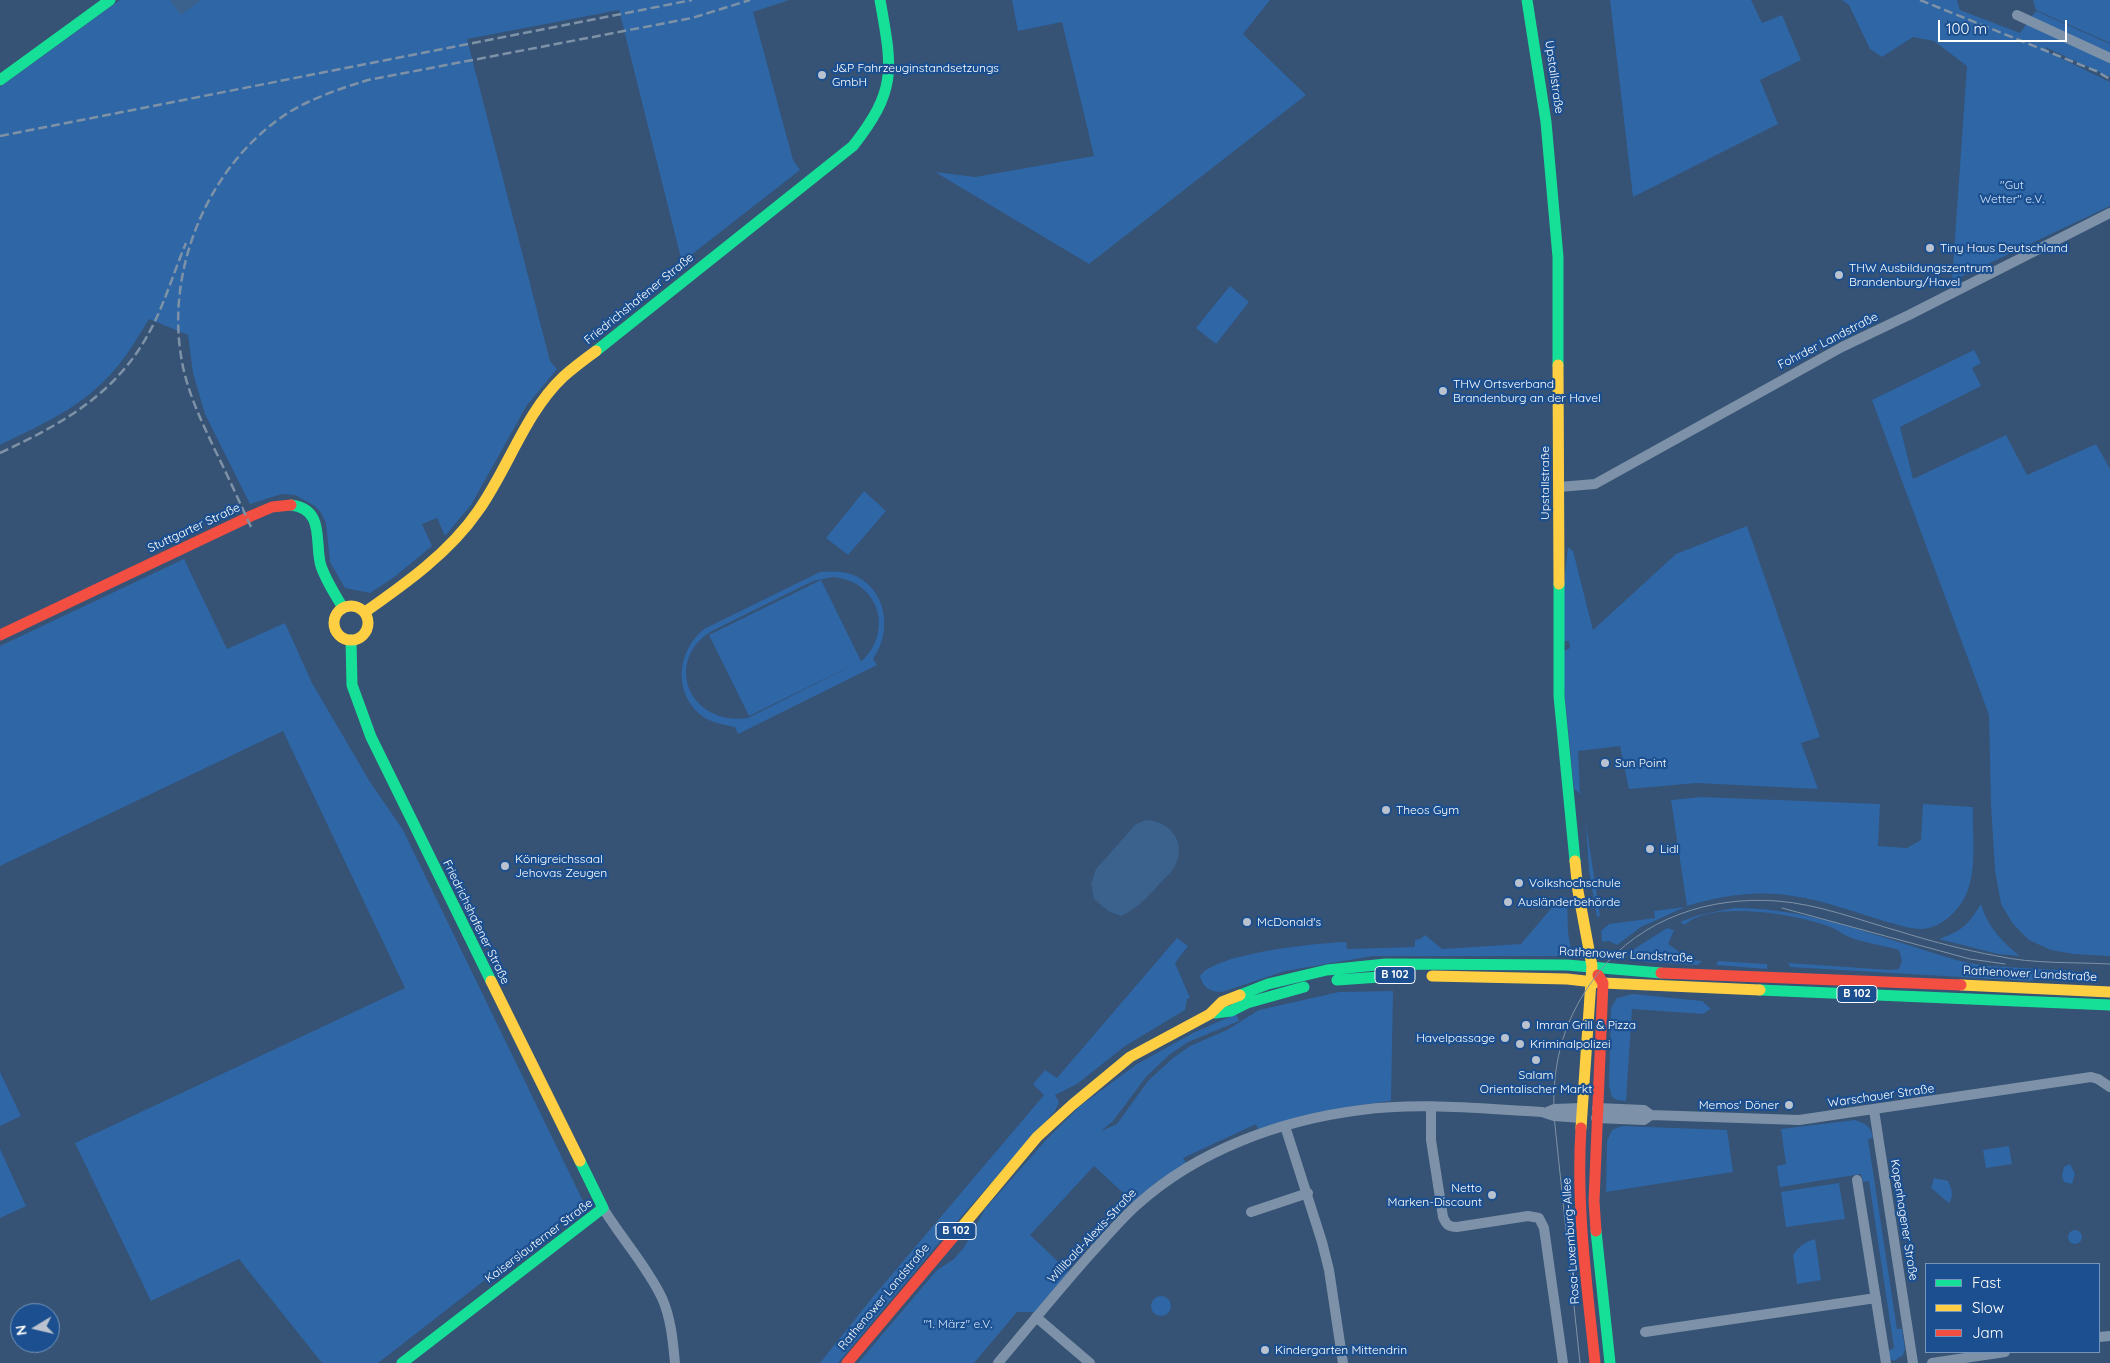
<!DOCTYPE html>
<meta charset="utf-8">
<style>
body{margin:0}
#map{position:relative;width:2110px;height:1363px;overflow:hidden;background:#365274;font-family:Quicksand,sans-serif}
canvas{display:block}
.legend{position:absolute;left:1925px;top:1263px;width:175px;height:90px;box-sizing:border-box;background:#1b4f8f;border:1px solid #7695bc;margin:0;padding:6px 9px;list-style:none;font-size:15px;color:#fff}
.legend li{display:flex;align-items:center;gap:10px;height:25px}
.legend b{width:25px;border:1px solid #7695bc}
.north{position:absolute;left:10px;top:1303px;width:50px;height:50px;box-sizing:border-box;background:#1b4f8f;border:1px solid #7695bc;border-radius:50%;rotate:261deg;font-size:14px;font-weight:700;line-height:20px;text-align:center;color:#fff}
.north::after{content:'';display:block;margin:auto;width:18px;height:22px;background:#b9c2ce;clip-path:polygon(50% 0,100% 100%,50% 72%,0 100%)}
.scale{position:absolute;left:1938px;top:20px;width:129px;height:22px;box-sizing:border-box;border:2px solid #fff;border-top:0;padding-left:6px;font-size:15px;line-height:18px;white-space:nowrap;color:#fff;-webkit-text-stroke:4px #1b4f8f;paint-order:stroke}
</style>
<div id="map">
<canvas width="2110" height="1363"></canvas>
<ul class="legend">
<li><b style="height:6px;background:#16e098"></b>Fast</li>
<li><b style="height:6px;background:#ffcf43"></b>Slow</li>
<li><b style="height:6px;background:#f24e42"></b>Jam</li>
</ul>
<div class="north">N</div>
<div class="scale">100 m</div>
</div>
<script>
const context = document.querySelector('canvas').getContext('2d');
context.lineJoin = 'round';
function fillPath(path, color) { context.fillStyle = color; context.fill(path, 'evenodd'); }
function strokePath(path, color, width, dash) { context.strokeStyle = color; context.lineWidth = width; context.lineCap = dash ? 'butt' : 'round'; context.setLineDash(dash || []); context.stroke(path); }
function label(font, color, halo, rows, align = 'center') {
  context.font = font + ' Quicksand,sans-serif'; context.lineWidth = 4.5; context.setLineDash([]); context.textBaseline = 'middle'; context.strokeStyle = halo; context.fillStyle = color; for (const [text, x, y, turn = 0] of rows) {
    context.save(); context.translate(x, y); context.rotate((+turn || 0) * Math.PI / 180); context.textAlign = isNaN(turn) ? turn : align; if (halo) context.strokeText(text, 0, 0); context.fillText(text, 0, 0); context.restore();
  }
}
fillPath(new Path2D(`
 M120,0h669l-36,12 40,148 7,10 -118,92 -63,-252 -152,29 83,322 7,8 -30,36 -56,100 -26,31 -8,-18 -15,6 10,22 -39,32 -23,15 -25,-5 -15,-26 -4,-39 -5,-10 -6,-7 -20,-11 -13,-1 -32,10 -45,-90 -12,-41 -5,-38 -39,-16c-14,23 -28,47 -48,65 -28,27 -66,44 -101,61v-358z
 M1012,0h258l-27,34 63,61 -217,169 -154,-92 40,5 119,-21 -32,-134 -44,9z
 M1610,0h141l11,23 20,-8 19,45 -41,20 18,44 -145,73z
 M1842,0h115l3,10 60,23 16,-22 74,33v33l-65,-30 5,6 60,29v124l-158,75 15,-215 -33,-25 -21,-4 -31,20 -12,-8 -21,-44z
 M2033,0h77v43l-74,-33z
 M1230,286l19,16 -33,42 -20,-16z
 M1974,350l7,13 -9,5 9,18 -81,41 13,52 93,-44 21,40 69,-31 14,25v487l-36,-2 -23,-4 -22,-10 -16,-16 -12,-20 -6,-34 -4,-65 -2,-90 -117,-315z
 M864,491l22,20 -38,44 -22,-17z
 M1747,526l73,211 -19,6 17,46 -121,-6 -68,6 -9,-43 -42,5 2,43 -6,-6 -10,-100 -2,-36 8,-4 -1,-7h-7l1,-50 5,-44 5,4 20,79 83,-76z
 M184,559l43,90 58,-26 27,60 58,99 33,48 181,373 -206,160h-56l-83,-104 -88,42 -76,-158 330,-155 -122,-257 -283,135v-220z
 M820,572c11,-1 21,-1 31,2 36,13 42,57 22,85l4,6 -139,69 -3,-7c-10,-2 -21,-4 -30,-9 -33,-22 -29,-66 -1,-89zM833,577c45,4 61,52 30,83l-115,58c-60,9 -86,-60 -34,-88l99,-49z
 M821,580l40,81 -112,55 -40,-81z
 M1701,797l179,7 -2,42 29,2 14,-8 2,-36 50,3c-1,28 5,64 -8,90 -8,15 -25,32 -44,32 -12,0 -25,-5 -37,-8 -30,-9 -61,-21 -92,-25 -36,-6 -71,0 -105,10l-16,-106z
 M1586,824l14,92 -3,1 -8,-47z
 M1567,897l1,35 3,18 -5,6h-193l-88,15 -63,21c-12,0 -19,-4 -22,-16 16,-23 116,-33 146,-34l1,7 68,-2v-7l5,-1 5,-4 17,14 79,-5 39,-46z
 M1981,904c6,22 21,38 39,52l-22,-2 -59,-15c23,-8 29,-14 42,-35z
 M1685,907l-44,20 -24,18 -8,-4 -7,1 -1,-11 8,-7 46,-6 -1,-7z
 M1734,908c79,-1 158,35 234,55l20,3 86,5v5h-19l-26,5 -239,-14 -2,-4 103,7 8,-1 3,-8 -3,-11c-17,-5 -36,-7 -52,-14 -5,-2 -9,-6 -14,-8 -31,-13 -122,-29 -148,-3l-5,-3 19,-7z
 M1667,928l7,2 -6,14 23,16 11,1 -4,4 -54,-3 -16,-9z
 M1177,938l11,8 -13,17 15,35 -3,1 -2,11 -60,36 -48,38 -22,11 4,7 -4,9 -102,115 -115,137h-18l52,-65 172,-203 -11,-11 12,-14 12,8z
 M1718,961l49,3v5l-51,-4z
 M1393,991l-2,110c-44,6 -90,11 -132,30l-3,-7 -73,34 3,5 -31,20 -22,19 -39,-36 -64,69 39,37 -34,40h-18l-43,51h-116l79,-93 17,-11 11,-13 20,-37 61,-69 34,-34 57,-42 56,-31 43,-19 3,7 -51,21 -19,13 -23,22 -33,44 -12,10 16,-7 31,-43 25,-23 17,-12 37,-16 32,-20 80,-18z
 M1633,994l69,7 9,8 -8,5 -71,-5 -6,92 -9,-1 -5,-3 -3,-12 2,-77 6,-10z
 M0,1072l21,44 -21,10z
 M1855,1120c11,4 16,6 18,18l-5,1 29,190h5l3,20 -2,6 -9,6 -5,-3 -1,-7 6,-3 -25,-167 -6,1 -2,-8 -81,13 -3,-21 9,-2 -5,-35z
 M1622,1126l105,4 6,42 -127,20 1,-51 5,-11z
 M2009,1146l3,18 -26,4 -3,-18z
 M0,1149l26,57 -26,12z
 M2070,1164l5,10 -3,10 -8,-2 -2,-6 2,-9z
 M1934,1178l14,3c4,9 6,14 1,22l-18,-15z
 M1839,1183l6,36 -59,8 -5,-35z
 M2068 1237a7 7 0 1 1 14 0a7 7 0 1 1-14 0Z
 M1815,1239l6,41 -24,4 -4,-29c6,-9 12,-13 22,-16z
 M1151 1306a10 10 0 1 1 20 0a10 10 0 1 1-20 0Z`), '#2f66a5');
fillPath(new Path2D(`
 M170,0h31l-20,15z
 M1146,820c25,1 41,23 29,46 -2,5 -7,9 -10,12 -14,15 -26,30 -44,38l-13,-5 -14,-12 -3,-15 5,-15 40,-45z`), '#3b618d');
strokePath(new Path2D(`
 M2017,15l93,43
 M1559,487l36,-3 247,-137 67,-32 201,-102
 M1431,1107v33l12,77c3,7 5,10 14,10l71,-11 11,2 5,10 19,135
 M1597,1108l47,2 7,5 148,5 292,-43 7,2 12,8
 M1874,1110l39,253
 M1547,1112l7,-3 28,-1
 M1596,1118l48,2 7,-5
 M1285,1126l37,116 7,28 14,93
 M1857,1180l29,183
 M603,1208c18,30 44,58 59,90 9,20 11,44 13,65
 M1251,1212l57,-19
 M1036,1317l54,46
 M1645,1332l231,-34
 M2099,1337l11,-1
 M998,1363c32,-38 63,-76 96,-113 14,-15 28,-32 44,-46 60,-54 143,-84 223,-94 59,-8 121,-1 181,2l12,4 27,2
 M1932,1363l73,-11`), '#7d92a8', 10);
strokePath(new Path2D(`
 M1527,0l19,122 12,135v108
 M0,80l110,-80
 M596,351l257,-205c45,-57 39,-78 27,-146
 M291,505c35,4 23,39 30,61 5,15 14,28 22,42
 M1559,584v112l16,165
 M351,640l1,45 19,52 120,244
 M1337,980l71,-5
 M1760,990l350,15
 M1240,995l28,-11 59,-14 59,-6 181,1 94,8
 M1215,1013l16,-2 16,-8 57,-16
 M1596,1231l14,132
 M402,1363l201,-155 -23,-47`), '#16e098', 11);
strokePath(new Path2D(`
 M1558,365l1,219
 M334 623a17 17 0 1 1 34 0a17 17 0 1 1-34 0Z
 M365,612c40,-28 85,-60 113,-101 30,-42 47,-98 85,-134 11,-10 22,-18 33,-26
 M1575,861l3,30 14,75 -11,162
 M1432,976l135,3 36,4 157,7
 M491,981l89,180
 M1961,985l149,7
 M961,1228l76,-91 35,-32 58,-48 80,-43 12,-12 18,-7`), '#ffcf43', 11);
strokePath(new Path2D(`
 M0,635l251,-119 21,-9 19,-2
 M1661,973l300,12
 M1581,1128c-5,79 6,157 14,235
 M1596,1231l-2,-30 9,-218 -5,-8
 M847,1363l114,-135`), '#f24e42', 11);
strokePath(new Path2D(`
 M1782,908l188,51 35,5
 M1580,1363l-26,-247c-2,-56 10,-99 45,-144 43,-54 111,-76 178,-71 41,3 82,19 121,30 32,10 66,19 99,25 36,8 76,6 113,8`), '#7e92a7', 1);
strokePath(new Path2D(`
 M1920,0l176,71 14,8
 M0,136l692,-136
 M0,453c66,-31 122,-62 155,-132 12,-25 20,-52 31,-78
 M251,527c-12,-26 -24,-53 -37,-79 -14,-30 -28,-59 -33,-92 -14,-86 25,-182 94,-234 27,-21 61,-32 93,-42l324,-62 58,-18`), '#7e92a7', 2.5, [9, 4]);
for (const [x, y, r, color] of [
 [822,75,5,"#b9c2ce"],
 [1930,248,5,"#b9c2ce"],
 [1839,275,5,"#b9c2ce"],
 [1443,391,5,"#b9c2ce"],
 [1605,763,5,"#b9c2ce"],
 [1386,810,5,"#b9c2ce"],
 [1650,849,5,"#b9c2ce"],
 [505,866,5,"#b9c2ce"],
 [1519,883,5,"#b9c2ce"],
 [1508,902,5,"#b9c2ce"],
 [1247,922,5,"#b9c2ce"],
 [1526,1025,5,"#b9c2ce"],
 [1505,1038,5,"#b9c2ce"],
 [1520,1044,5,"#b9c2ce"],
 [1536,1060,5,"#b9c2ce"],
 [1789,1105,5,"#b9c2ce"],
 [1492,1195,5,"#b9c2ce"],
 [1265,1350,5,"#b9c2ce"]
]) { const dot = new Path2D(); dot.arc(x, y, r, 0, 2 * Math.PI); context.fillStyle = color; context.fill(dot); strokePath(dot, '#1b4f8f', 2); }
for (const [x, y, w] of [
 [1395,975,40],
 [1857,994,40],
 [956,1231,40]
]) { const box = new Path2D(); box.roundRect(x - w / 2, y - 8.5, w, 17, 4); context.fillStyle = '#1b4f8f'; context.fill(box); strokePath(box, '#fff', 1); }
label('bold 11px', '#fff', null, [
 ["B 102",1395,975],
 ["B 102",1857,994],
 ["B 102",956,1231]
]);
label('12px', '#fff', '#1b4f8f', [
 ["J&P Fahrzeuginstandsetzungs",832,68],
 ["GmbH",832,82],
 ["Tiny Haus Deutschland",1940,248],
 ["THW Ausbildungszentrum",1849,268],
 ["Brandenburg/Havel",1849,282],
 ["THW Ortsverband",1453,384],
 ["Brandenburg an der Havel",1453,398],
 ["Sun Point",1615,763],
 ["Theos Gym",1396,810],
 ["Lidl",1660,849],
 ["Königreichssaal",515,859],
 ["Jehovas Zeugen",515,873],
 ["Volkshochschule",1529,883],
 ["Ausländerbehörde",1518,902],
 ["McDonald's",1257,922],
 ["Imran Grill & Pizza",1536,1025],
 ["Havelpassage",1495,1038,"right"],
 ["Kriminalpolizei",1530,1044],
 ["Salam",1536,1075,"center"],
 ["Orientalischer Markt",1536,1089,"center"],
 ["Memos' Döner",1779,1105,"right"],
 ["Netto",1482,1188,"right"],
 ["Marken-Discount",1482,1202,"right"],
 ["Kindergarten Mittendrin",1275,1350]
], 'left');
label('12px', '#fff', '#1b4f8f', [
 ["Upstallstraße",1554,77,82],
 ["Friedrichshafener Straße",639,299,-39],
 ["Fohrder Landstraße",1828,341,-27],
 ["Upstallstraße",1545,483,-90],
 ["Stuttgarter Straße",194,528,-25],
 ["Friedrichshafener Straße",476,922,64],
 ["Rathenower Landstraße",1626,955,3],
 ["Rathenower Landstraße",2030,974,3],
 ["Warschauer Straße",1881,1096,-8],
 ["Kopenhagener Straße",1904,1220,81],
 ["Willibald-Alexis-Straße",1092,1236,-47],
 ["Kaiserslauterner Straße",539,1241,-37],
 ["Rosa-Luxemburg-Allee",1571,1241,-94],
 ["Rathenower Landstraße",884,1297,-50]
]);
label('12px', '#cfe3fa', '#1b4f8f', [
 ["\"Gut",2012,185],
 ["Wetter\" e.V.",2012,199],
 ["\"1. März\" e.V.",958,1324]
]);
</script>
